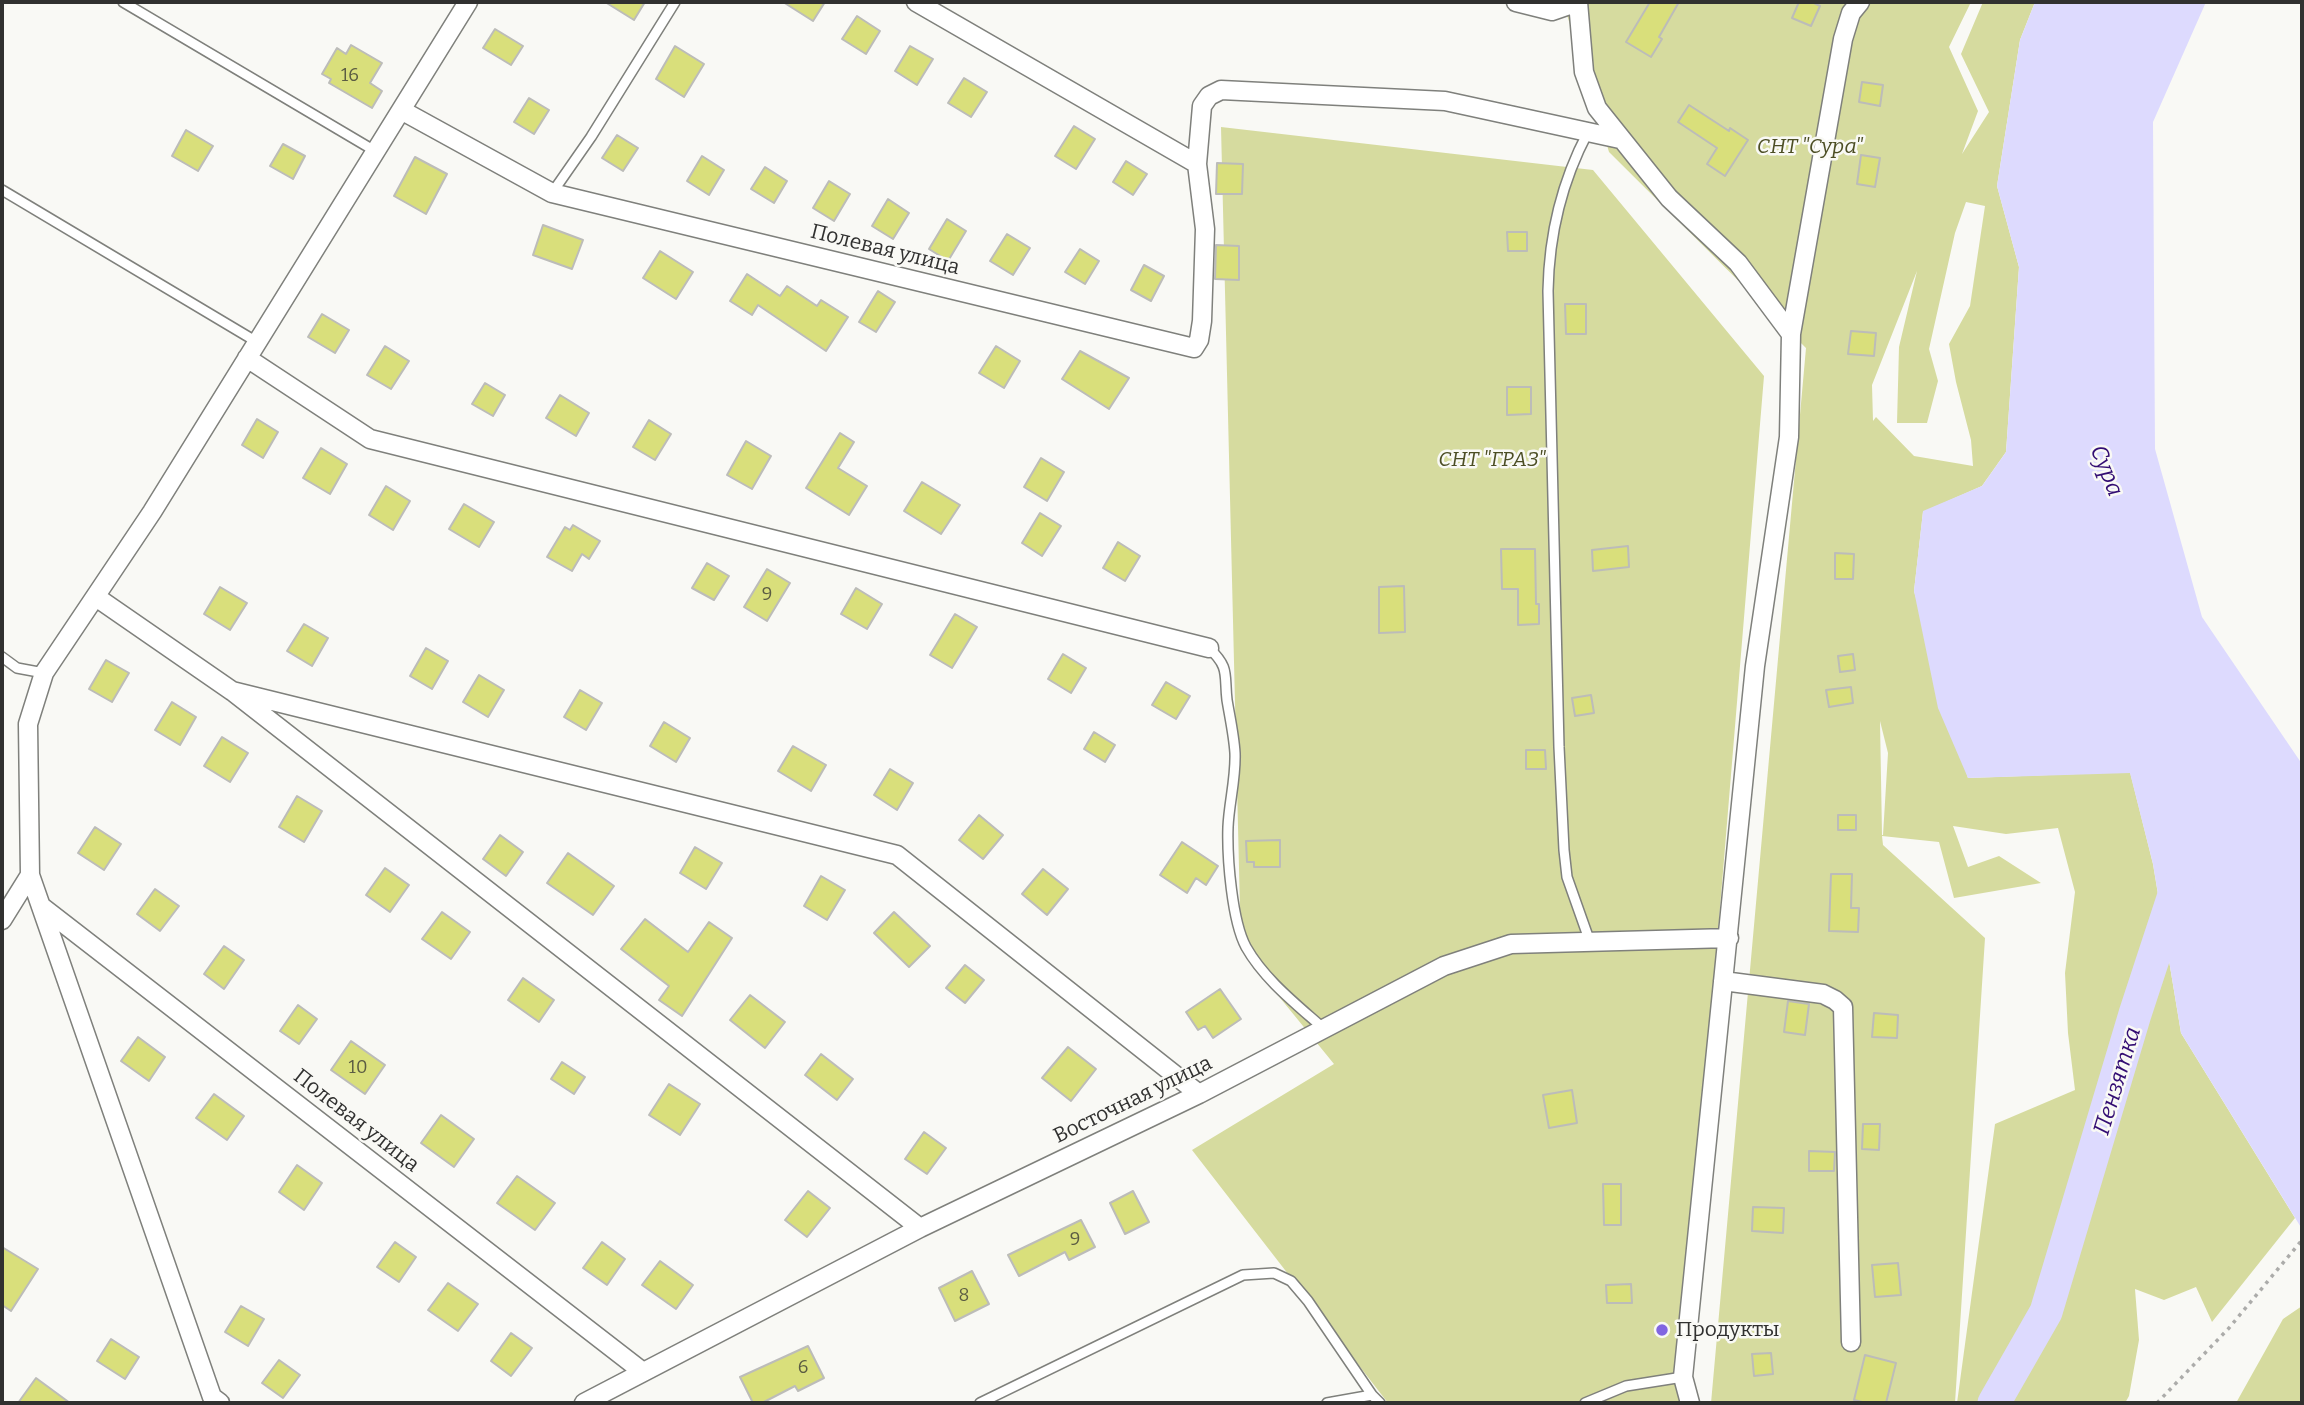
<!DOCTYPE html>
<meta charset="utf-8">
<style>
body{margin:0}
#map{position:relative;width:2304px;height:1405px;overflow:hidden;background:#f9f9f5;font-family:Bitter,serif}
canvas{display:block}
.frame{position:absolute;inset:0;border:4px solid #313130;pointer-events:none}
</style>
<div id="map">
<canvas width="2304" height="1405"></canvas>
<div class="frame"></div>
</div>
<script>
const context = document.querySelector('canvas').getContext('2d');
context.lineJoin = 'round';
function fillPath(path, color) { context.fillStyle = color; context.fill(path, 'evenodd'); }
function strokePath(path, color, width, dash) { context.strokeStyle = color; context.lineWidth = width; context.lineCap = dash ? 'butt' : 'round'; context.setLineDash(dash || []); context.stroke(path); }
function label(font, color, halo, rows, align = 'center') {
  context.font = font + ' Bitter,serif'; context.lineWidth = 5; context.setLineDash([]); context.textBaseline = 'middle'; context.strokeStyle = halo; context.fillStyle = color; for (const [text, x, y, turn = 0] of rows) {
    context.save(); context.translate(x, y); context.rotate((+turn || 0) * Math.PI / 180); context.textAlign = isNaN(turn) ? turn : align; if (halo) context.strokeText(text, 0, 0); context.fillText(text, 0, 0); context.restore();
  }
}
fillPath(new Path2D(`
 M1563,2h408l-22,45 29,64 -16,43 27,-42 -28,-58 22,-52h52l-15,38 -23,146 22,81 -13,185 -24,34 -59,26 -9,79 54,187 162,-6 23,92 28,169 114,185 -83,104 -16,-35 -32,13 -29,-11 4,51 -10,56 -4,7h-168l38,-279 80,-34 -7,-57 -3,-60 10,-81 -17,-64 -52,6 -53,-8 15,41 31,-11 42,27 -87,15 -15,-56 -57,-6 1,9 102,93 -30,465h-244l95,-1055 -197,-196zM1966,202l19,4 -15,100 -21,38 7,38 15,58 2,26 -59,-10 -38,-39 -3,4 -1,-36 45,-114 -18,76 -2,76h30l11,-42 -9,-32 26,-116zM1880,721l8,32 -5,82h-1z
 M1221,127l372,43 171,206 -85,1027h-291l-196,-253 142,-86 -93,-114z
 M2302,1306v97h-66l47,-84z`), '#d6db9f');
fillPath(new Path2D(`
 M2035,2h171l-53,120 2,327 47,168 100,147v465l-121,-196 -28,-169 -23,-91 -162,5 -30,-70 -24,-117 9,-80 59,-25 24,-34 13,-185 -22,-81 23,-146z`), '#dddafe');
strokePath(new Path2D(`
 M1994,1403l52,-91 89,-298 42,-128`), '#dddafe', 33);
const building = new Path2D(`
 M605,2h40l-11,18z
 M783,2h42l-12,19z
 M1650,2h29l-20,35 3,2 -11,18 -25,-15z
 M1799,2h13l8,4 -9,20 -19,-8z
 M857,16l23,15 -14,23 -24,-15z
 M495,29l28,17 -12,19 -28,-17z
 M351,45l31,18 -12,20 12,8 -10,17 -43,-25 2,-4 -9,-5 15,-26 9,6z
 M675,46l29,18 -20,33 -28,-18z
 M910,46l23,13 -16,26 -22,-14z
 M964,78l23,14 -16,25 -23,-14z
 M1862,82l21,3 -3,21 -21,-4z
 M529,98l20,12 -15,24 -20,-12z
 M1689,105l40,26 1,-3 18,12 -23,36 -18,-12 10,-16 -39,-26z
 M1074,126l21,13 -19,30 -21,-13z
 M186,130l27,16 -15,25 -26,-15z
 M617,135l21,13 -15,23 -21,-13z
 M283,144l22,12 -12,23 -23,-13z
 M1861,155l19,3 -5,29 -18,-3z
 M702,156l22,14 -15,25 -22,-14z
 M415,157l32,17 -21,40 -32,-18z
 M1126,161l21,13 -14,21 -20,-13z
 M1217,163l26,1 -1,30h-26z
 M765,167l22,14 -13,22 -23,-14z
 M829,181l21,13 -16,27 -21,-13z
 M888,199l21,14 -16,26 -21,-13z
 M947,219l19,12 -18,30 -19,-12z
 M543,225l40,15 -11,29 -39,-14z
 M1507,232h20v19h-19z
 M1007,234l23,14 -17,27 -23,-14z
 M1216,245l23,1v34l-24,-1z
 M1080,249l19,12 -14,23 -20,-12z
 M660,251l33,21 -17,27 -33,-21z
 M1144,265l20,11 -13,25 -20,-11z
 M747,274l33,22 7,-10 30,20 4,-6 27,17 -22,34 -68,-46 -6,10 -22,-14z
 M878,291l17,11 -19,30 -17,-10z
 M1565,304h21v30h-20z
 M322,314l27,16 -14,23 -27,-16z
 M1851,331l25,2 -2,23 -26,-2z
 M385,346l24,15 -18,28 -24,-14z
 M996,346l24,15 -16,27 -25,-15z
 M1080,351l49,27 -20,31 -47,-30z
 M485,383l20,12 -12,21 -21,-12z
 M1507,387h24v27l-24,1z
 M560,395l29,18 -13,23 -30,-18z
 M257,419l21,13 -15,26 -21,-13z
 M649,420l22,14 -16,26 -22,-13z
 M840,433l14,9 -16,26 29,18 -18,29 -43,-27z
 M746,441l25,15 -19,33 -25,-14z
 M321,448l26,16 -17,30 -27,-16z
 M1041,458l23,14 -17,29 -23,-14z
 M922,482l38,23 -19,29 -37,-23z
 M386,486l24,15 -17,29 -24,-15z
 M464,504l30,18 -15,25 -30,-18z
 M1040,513l21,13 -19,30 -20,-13z
 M573,525l27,16 -11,18 -7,-5 -10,17 -25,-14 18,-30 5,3z
 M1118,542l22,14 -15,25 -22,-13z
 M1628,546l1,21 -36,4 -1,-21z
 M1501,549h34l1,55h3v20l-21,1v-36h-16z
 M1835,553l19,1 -1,25h-18z
 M707,563l22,13 -15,24 -22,-12z
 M767,569l23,14 -23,38 -23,-14z
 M1404,586l1,46 -26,1v-46z
 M220,587l27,16 -17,27 -26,-16z
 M856,588l26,16 -15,25 -26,-15z
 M955,614l22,13 -25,41 -22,-13z
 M304,624l24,14 -16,28 -25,-15z
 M426,648l22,13 -16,28 -22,-13z
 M1063,654l23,14 -15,25 -23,-14z
 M1853,654l2,16 -15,2 -2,-16z
 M106,660l23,13 -17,29 -23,-13z
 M479,675l25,15 -16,27 -25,-15z
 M1166,682l24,14 -14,23 -24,-14z
 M1851,687l2,16 -24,4 -3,-17z
 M580,690l22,13 -16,27 -22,-13z
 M1591,695l3,18 -19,3 -3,-18z
 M172,702l24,15 -16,28 -25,-15z
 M664,722l26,16 -14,24 -26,-16z
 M1094,732l21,13 -10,17 -21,-13z
 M222,737l26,16 -18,29 -26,-16z
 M793,746l33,19 -15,26 -33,-20z
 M1526,750h19l1,19h-20z
 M890,769l23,14 -16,27 -23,-15z
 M297,796l25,15 -18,31 -25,-15z
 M979,815l24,20 -20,24 -24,-19z
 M1838,815h18v15h-18z
 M95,827l26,17 -17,26 -26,-17z
 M500,835l23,17 -17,24 -23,-17z
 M1280,840v27h-26v-5h-7l-1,-21z
 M1182,842l36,24 -12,19 -10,-7 -9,15 -27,-18z
 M695,847l27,16 -16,26 -26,-16z
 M568,853l46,33 -21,29 -46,-32z
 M385,868l24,17 -19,27 -24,-17z
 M1043,869l25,20 -21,26 -25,-21z
 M1831,874h21l-1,34h8l-1,24 -29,-1z
 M821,876l24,14 -18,30 -23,-14z
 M155,889l24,17 -19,25 -23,-17z
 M442,912l28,20 -19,27 -29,-20z
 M894,912l36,34 -21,21 -35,-34z
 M645,919l43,33 21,-30 23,16 -50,78 -23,-16 10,-14 -48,-37z
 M224,946l20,14 -20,29 -20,-15z
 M965,965l19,15 -19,23 -19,-15z
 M523,978l31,22 -15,22 -31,-22z
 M1220,989l21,30 -28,19 -8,-12 -7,4 -12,-18z
 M750,995l35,27 -20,26 -35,-28z
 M1788,1001l21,3 -4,31 -21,-3z
 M298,1005l19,14 -18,25 -19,-13z
 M1874,1013l24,2 -1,23 -25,-1z
 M138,1037l27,20 -16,24 -28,-20z
 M351,1041l34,24 -20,29 -34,-24z
 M1068,1047l28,22 -25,32 -29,-23z
 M821,1054l32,25 -16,21 -32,-25z
 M562,1062l23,15 -11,17 -23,-15z
 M669,1084l31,20 -20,31 -31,-20z
 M1572,1090l5,33 -28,5 -6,-33z
 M214,1094l30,22 -17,24 -31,-22z
 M441,1115l33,24 -20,28 -33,-24z
 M1863,1124h17l-1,26 -17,-1z
 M924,1132l22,16 -19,26 -22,-15z
 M1809,1151l26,1 -1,19h-25z
 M297,1165l25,18 -18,27 -25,-18z
 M517,1176l38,27 -20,27 -38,-27z
 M1603,1184h18v41h-17z
 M808,1191l22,17 -23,29 -22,-17z
 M1133,1191l16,31 -24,12 -15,-31z
 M1753,1207l31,1 -1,25 -31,-2z
 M1081,1220l14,27 -26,13 -4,-8 -46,24 -11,-21z
 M395,1242l21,15 -17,25 -22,-15z
 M602,1242l23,17 -18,26 -24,-17z
 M2,1247l36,22 -27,42 -9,-6z
 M660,1261l33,24 -17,24 -34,-24z
 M1898,1263l3,32 -26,2 -3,-32z
 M972,1271l17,33 -34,17 -16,-33z
 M448,1283l30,21 -20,27 -30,-21z
 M1631,1284l1,19h-25l-1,-18z
 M241,1306l23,13 -16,27 -23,-14z
 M511,1333l21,15 -21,28 -20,-15z
 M111,1339l28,18 -14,22 -28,-18z
 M808,1346l16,32 -26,13 -3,-5 -33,17h-9l-13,-26z
 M1771,1353l2,21 -19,2 -2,-22z
 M1865,1355l31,8 -10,40h-20l-12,-3z
 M279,1360l21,15 -17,23 -21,-15z
 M36,1378l34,25h-52z`);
fillPath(building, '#d9df7b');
strokePath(building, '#bcbcb9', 2);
const service = new Path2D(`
 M123,2l252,149
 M1588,132c-26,49 -39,104 -40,159l11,456 5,103 3,27 23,65
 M2,190l255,152
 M552,193l39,-56 84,-135
 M1209,648c21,20 15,26 18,52 3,18 7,36 8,53 1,25 -6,50 -7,74 -1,31 4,94 18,120 18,32 50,57 77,81
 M2,657l15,11 27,5
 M980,1403l263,-128 31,-2 17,8 17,20 64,94 8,8
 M1327,1403l45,-8
 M1585,1403l41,-17 57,-9`);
const minor = new Path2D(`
 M916,2l281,162
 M1516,2l36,9 26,-9
 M1578,2l6,70 13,36 72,90 69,65 53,71 -2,103 -34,229 -72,711 7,26
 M401,110l151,83 642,155 5,-8 3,-19 3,-92 -8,-65 5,-58 7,-10 12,-6 224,11 175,38
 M1791,334l52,-295 8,-26 9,-11
 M247,358l123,81 839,209
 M96,597l136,94 688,537
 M232,691l665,164 302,239
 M41,906l602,466
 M2,920l28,-45
 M1723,981l100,13 12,6 8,7 8,335
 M220,1403l-8,-6 -182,-522 -2,-151 16,-51 108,-161 316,-510
 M584,1403l336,-175 279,-134 245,-128 67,-22 218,-6`);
strokePath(service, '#7f807c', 12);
strokePath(minor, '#7f807c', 21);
strokePath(new Path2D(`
 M2157,1403l72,-75 73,-88`), '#acacaa', 3.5, [3.5, 5]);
strokePath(service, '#fff', 9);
strokePath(minor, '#fff', 18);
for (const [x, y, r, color] of [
 [1662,1330,7,"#8166e1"]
]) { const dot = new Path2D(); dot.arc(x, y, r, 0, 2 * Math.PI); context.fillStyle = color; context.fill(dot); strokePath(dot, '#f9f9f5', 2.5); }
label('18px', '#5b5c43', null, [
 ["16",350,76],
 ["9",767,595],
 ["10",358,1068],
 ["9",1075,1240],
 ["8",964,1296],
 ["6",803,1368]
]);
label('italic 21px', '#4c4e24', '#f9f9f5', [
 ["СНТ \"Сура\"",1810,147],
 ["СНТ \"ГРАЗ\"",1492,460]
]);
label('21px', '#313130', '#f9f9f5', [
 ["Полевая улица",885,250,14],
 ["Восточная улица",1133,1100,-26],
 ["Полевая улица",356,1121,38]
]);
label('21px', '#313130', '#f9f9f5', [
 ["Продукты",1676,1330]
], 'left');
label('italic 23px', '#330d73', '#f9f9f5', [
 ["Сура",2106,471,68],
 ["Пензятка",2118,1081,-73]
]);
</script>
